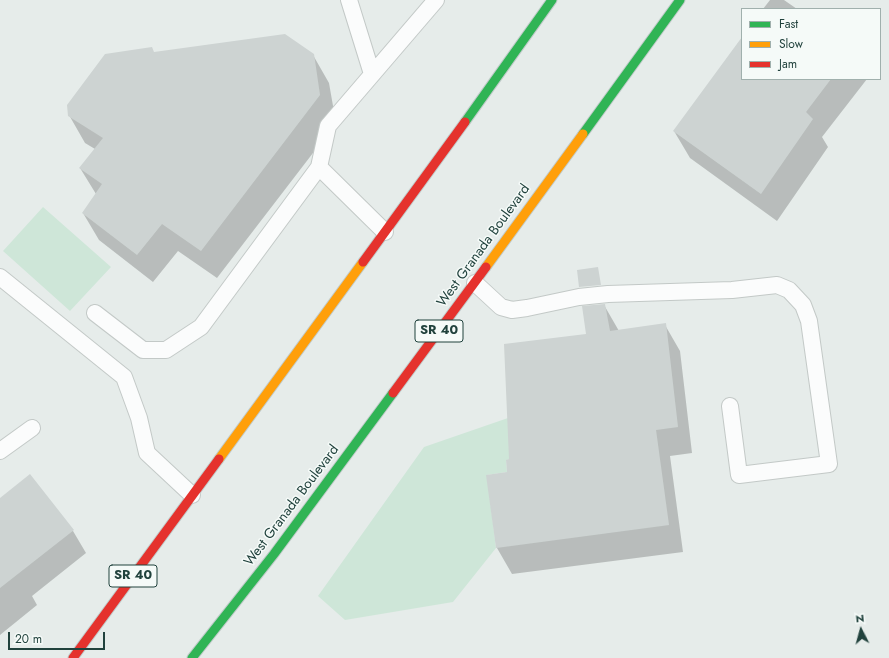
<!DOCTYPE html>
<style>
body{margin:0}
#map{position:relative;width:889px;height:658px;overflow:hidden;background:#e6ecea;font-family:Jost,sans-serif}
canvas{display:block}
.legend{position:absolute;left:741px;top:8px;width:140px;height:72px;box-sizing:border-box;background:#f5faf8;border:1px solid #a0b0ad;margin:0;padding:5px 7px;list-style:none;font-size:12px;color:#21423d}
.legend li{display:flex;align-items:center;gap:8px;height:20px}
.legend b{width:20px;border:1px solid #a0b0ad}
.north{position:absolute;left:841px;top:610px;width:40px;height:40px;-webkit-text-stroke:3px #f5faf8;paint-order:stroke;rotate:354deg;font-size:11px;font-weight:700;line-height:16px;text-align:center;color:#21423d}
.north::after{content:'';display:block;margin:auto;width:14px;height:18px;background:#21423d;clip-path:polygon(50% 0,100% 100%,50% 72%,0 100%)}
.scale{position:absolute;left:8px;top:632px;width:97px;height:18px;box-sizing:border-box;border:2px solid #21423d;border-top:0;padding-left:5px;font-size:12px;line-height:14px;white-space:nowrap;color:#21423d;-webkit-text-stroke:3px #f5faf8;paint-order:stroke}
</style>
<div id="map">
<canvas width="889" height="658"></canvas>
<ul class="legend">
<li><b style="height:5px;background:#30b455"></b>Fast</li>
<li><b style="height:5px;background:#ff9f0a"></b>Slow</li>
<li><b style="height:5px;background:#e5322d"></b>Jam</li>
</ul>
<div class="north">N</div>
<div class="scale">20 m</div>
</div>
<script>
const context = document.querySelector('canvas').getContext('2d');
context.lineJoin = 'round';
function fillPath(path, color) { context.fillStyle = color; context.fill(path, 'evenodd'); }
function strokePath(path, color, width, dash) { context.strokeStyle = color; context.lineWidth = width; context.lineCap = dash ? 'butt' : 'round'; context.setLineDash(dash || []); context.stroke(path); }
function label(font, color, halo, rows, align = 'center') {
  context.font = font + ' Jost,sans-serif'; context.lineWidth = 3; context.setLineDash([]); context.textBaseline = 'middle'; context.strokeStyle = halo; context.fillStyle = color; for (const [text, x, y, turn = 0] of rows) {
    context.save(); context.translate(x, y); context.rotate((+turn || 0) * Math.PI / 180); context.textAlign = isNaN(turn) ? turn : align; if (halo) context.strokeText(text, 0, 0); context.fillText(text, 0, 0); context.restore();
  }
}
fillPath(new Path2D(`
 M43,207l68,60 -41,44 -67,-60z
 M508,418l31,37 -33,5 1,12 -20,3 9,73 -43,54 -108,18 -27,-24 106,-149z`), '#cee6d8');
fillPath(new Path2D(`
 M770,0h14l13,9h-34z
 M742,38v41h125l-45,58 6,10 -51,74 -87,-63 -16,-27z
 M154,53l159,2 16,28 7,40 -119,155 -39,-27 -25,31 -54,-42 -16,-27 13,-19 -16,-26 15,-19 -10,-6 -16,-28z
 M604,305l15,26 46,-6 15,26 12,102 -22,3 13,96 -171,22 -15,-26 13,-88z
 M0,499l73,32 13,22 -54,43 5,9 -37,30z`), '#0003');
fillPath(new Path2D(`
 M285,34l29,20 6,41 -119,156 -39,-27 -25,31 -55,-42 20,-29 -23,-16 24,-30 -35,-22 -1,-11 38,-51 47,-7 2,5z
 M742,37v42h89l-25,33 7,7 -52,75 -88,-63z
 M598,267l3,18 -22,2 -2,-17z
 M605,304l5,27 56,-8 12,104 -22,3 13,95 -173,23 -10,-73 21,-3 -1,-12 3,-1 -5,-115 82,-10 -4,-28z
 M30,474l44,56 -74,58v-90z`), '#cdd3d2');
const lane = new Path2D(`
 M349,0l23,74
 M385,232l-66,-65 9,-41 108,-126
 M0,277l124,100 15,41 8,35 45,42
 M475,283l26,24 11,3 15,-2 52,-11 29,-3 124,-4 45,-5 12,5 14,15 6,16 20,143 -90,11 -9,-69
 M95,313l48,37h23l35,-23 118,-160
 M0,451l32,-23`);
const fast = new Path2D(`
 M465,122l87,-122
 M583,134l97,-134
 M192,658l82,-104 119,-161`);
const slow = new Path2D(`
 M486,267l97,-133
 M219,459l144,-197`);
const jam = new Path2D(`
 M363,262l102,-140
 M393,393l93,-126
 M73,658l146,-199`);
strokePath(lane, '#c3c9c7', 18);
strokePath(fast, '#c1cbca', 11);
strokePath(slow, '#c1cbca', 11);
strokePath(jam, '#c1cbca', 11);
strokePath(lane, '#fbfcfc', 16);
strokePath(fast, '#30b455', 9);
strokePath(slow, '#ff9f0a', 9);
strokePath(jam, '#e5322d', 9);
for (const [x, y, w] of [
 [439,331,48],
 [133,576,48]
]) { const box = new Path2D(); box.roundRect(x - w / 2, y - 11, w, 22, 3); context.fillStyle = '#f5faf8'; context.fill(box); strokePath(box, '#21423d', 1); }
label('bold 13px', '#21423d', null, [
 ["SR 40",439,331],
 ["SR 40",133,576]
]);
label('14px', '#21423d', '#f5faf8', [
 ["West Granada Boulevard",484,246,-54],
 ["West Granada Boulevard",292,506,-53]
]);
</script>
